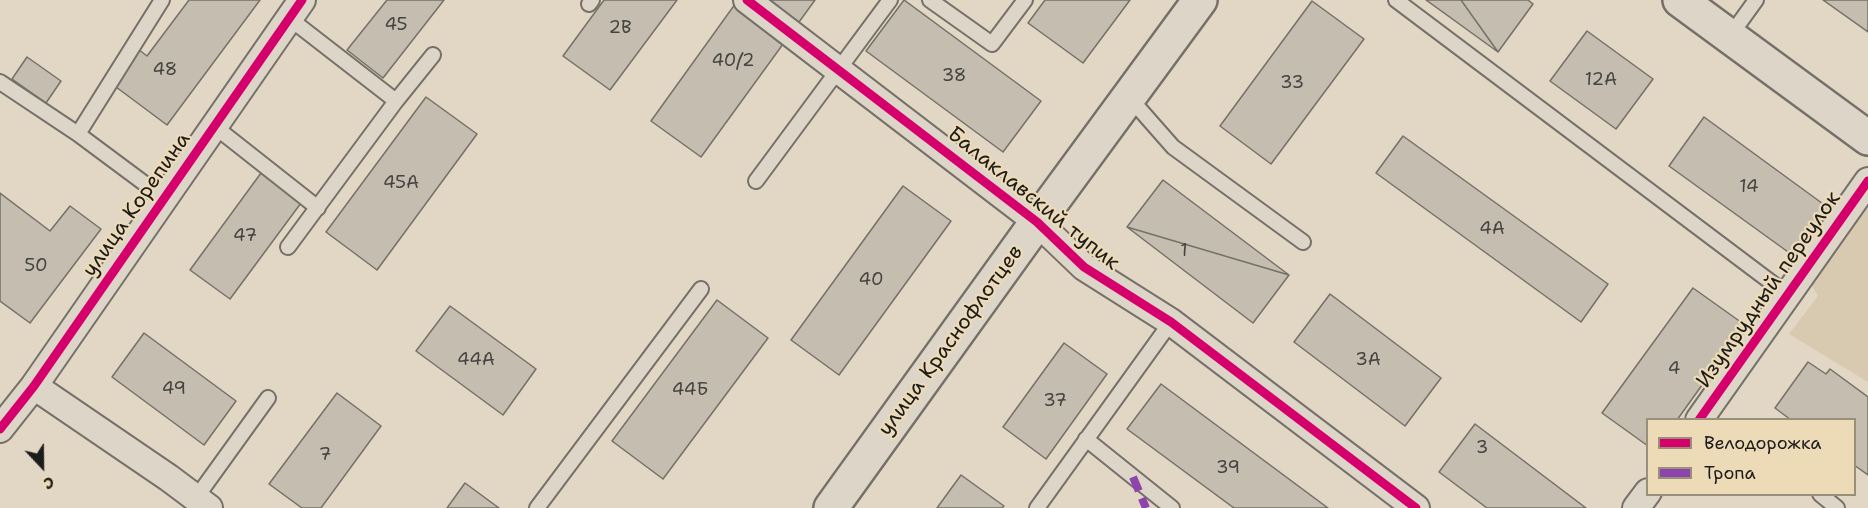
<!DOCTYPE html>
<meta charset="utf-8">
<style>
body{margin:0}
#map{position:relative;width:1868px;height:508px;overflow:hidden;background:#e1d7c4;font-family:"Shantell Sans",sans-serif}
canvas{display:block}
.legend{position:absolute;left:1646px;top:418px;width:210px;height:78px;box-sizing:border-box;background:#eddbb8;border:2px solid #998f7a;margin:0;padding:8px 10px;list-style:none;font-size:18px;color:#1c1c1c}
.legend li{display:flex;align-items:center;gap:12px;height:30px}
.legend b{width:30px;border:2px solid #998f7a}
.north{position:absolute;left:12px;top:436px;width:60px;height:60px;-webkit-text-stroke:4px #eddbb8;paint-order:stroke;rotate:158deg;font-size:16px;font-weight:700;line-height:24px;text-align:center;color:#1c1c1c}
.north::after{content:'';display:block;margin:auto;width:21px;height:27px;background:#1c1c1c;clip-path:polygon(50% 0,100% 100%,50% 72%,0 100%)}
</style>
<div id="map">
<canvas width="1868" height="508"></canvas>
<ul class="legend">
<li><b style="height:8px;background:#d6006c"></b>Велодорожка</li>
<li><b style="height:8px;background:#8e44ad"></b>Тропа</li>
</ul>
<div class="north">С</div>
</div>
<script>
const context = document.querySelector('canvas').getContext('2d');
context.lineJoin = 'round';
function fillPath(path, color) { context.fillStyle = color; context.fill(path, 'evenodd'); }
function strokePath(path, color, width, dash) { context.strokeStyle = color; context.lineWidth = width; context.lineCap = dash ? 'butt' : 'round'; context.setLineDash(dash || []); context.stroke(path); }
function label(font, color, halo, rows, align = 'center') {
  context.font = font + ' "Shantell Sans",sans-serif'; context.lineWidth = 4.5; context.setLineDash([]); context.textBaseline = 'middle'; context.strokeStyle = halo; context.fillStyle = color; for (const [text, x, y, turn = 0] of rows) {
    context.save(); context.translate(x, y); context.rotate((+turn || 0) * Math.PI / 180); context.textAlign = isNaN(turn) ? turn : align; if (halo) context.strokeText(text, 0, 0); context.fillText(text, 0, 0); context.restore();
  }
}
fillPath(new Path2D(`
 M1862,205l6,5v172l-79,-48 29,-38 -8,-14z`), '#d7cab1');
const building = new Path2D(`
 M189,0h71l-93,125 -55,-41 26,-35 9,7z
 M387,0h57l-61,78 -36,-28z
 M604,0h73l-67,90 -47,-34z
 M738,0h77l-114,157 -50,-36z
 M904,0l137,101 -38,51 -137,-101z
 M1045,0h85l-47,63 -55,-40z
 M1426,0h35l37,52z
 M1461,0h67l5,4 -35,48z
 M1823,0h45v32z
 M1312,1l52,38 -93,125 -51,-38z
 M1587,31l66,48 -37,50 -66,-48z
 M27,57l34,24 -15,22 -34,-24z
 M426,97l51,37 -100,136 -51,-38z
 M1704,117l126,92 -35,48 -126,-91z
 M1403,136l205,148 -27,38 -205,-149z
 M261,173l40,30 -71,96 -40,-29z
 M1163,180l126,95 -162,-48z
 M903,186l48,35 -112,154 -48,-35z
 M0,193l50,38 20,-25 31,23 -71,94 -30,-22z
 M1127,227l162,48 -36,48z
 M1693,288l52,37 -68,95h-29v26l-46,-33z
 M1330,294l111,84 -36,48 -111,-84z
 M717,300l51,38 -105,141 -51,-38z
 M450,306l86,63 -33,46 -87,-64z
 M144,333l92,68 -32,44 -92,-68z
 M1064,343l43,31 -61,85 -43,-32z
 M1808,362l18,12 4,-5 38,28v78l-14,-10v-45h-63l-16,-12z
 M1161,384l167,124h-94l-107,-79z
 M337,393l44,33 -60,82h-19l-33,-24z
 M1475,424l111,84h-99l-48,-36z
 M961,475l43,31 -2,2h-65z
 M465,483l34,25h-52z`);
fillPath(building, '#c4bdb0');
strokePath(building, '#757068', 1.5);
const service = new Path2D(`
 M930,0l62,44 33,-44
 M1396,0l392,295
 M589,4l3,-4
 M289,18l107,83
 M1730,36l26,-36
 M0,82l78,52 86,64
 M1129,97l44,50 130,95
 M214,126l104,82
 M78,134l84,-134
 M756,181l134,-181
 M288,247l108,-146 37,-46
 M1086,439l86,69
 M1820,494l17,14
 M196,498l72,-100
 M537,508l164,-219
 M1037,508l134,-186`);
const minor = new Path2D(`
 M747,0l290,222 47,45 87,55 245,186
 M34,386l135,92 40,30
 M1699,420l169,-239
 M0,429l34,-43 268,-386
 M1636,508l12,-16`);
const secondary = new Path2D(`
 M831,508l206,-286 163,-222`);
const primary = new Path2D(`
 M1680,0l188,138`);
strokePath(service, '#757068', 18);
strokePath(minor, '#757068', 30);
strokePath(secondary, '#757068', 38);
strokePath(primary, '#757068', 38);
strokePath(service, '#ddd5c8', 14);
strokePath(minor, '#ddd5c8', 26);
strokePath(secondary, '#ddd5c8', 33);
strokePath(primary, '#ddd5c8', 33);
strokePath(new Path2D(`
 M1133,477l13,31`), '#8e44ad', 8, [15, 8]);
strokePath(new Path2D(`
 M747,0l290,222 47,45 87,55 245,186
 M1699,420l169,-239
 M0,429l34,-43 268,-386`), '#d6006c', 9);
label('18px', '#464441', null, [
 ["45",396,25],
 ["2В",620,28],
 ["40/2",733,61],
 ["48",165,70],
 ["38",954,76],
 ["12А",1601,80],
 ["33",1292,83],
 ["45А",401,183],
 ["14",1749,187],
 ["4А",1492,229],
 ["47",245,236],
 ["1",1184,251],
 ["50",36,266],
 ["40",871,280],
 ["44А",476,360],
 ["3А",1368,360],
 ["4",1674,369],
 ["49",174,389],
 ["44Б",690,390],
 ["37",1055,401],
 ["3",1482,448],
 ["7",325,455],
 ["39",1228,468]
]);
label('21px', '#1c1c1c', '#eddbb8', [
 ["Балаклавский тупик",1033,199,39],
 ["улица Корепина",137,205,-55],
 ["Изумрудный переулок",1769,290,-55],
 ["улица Краснофлотцев",951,341,-54]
]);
</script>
